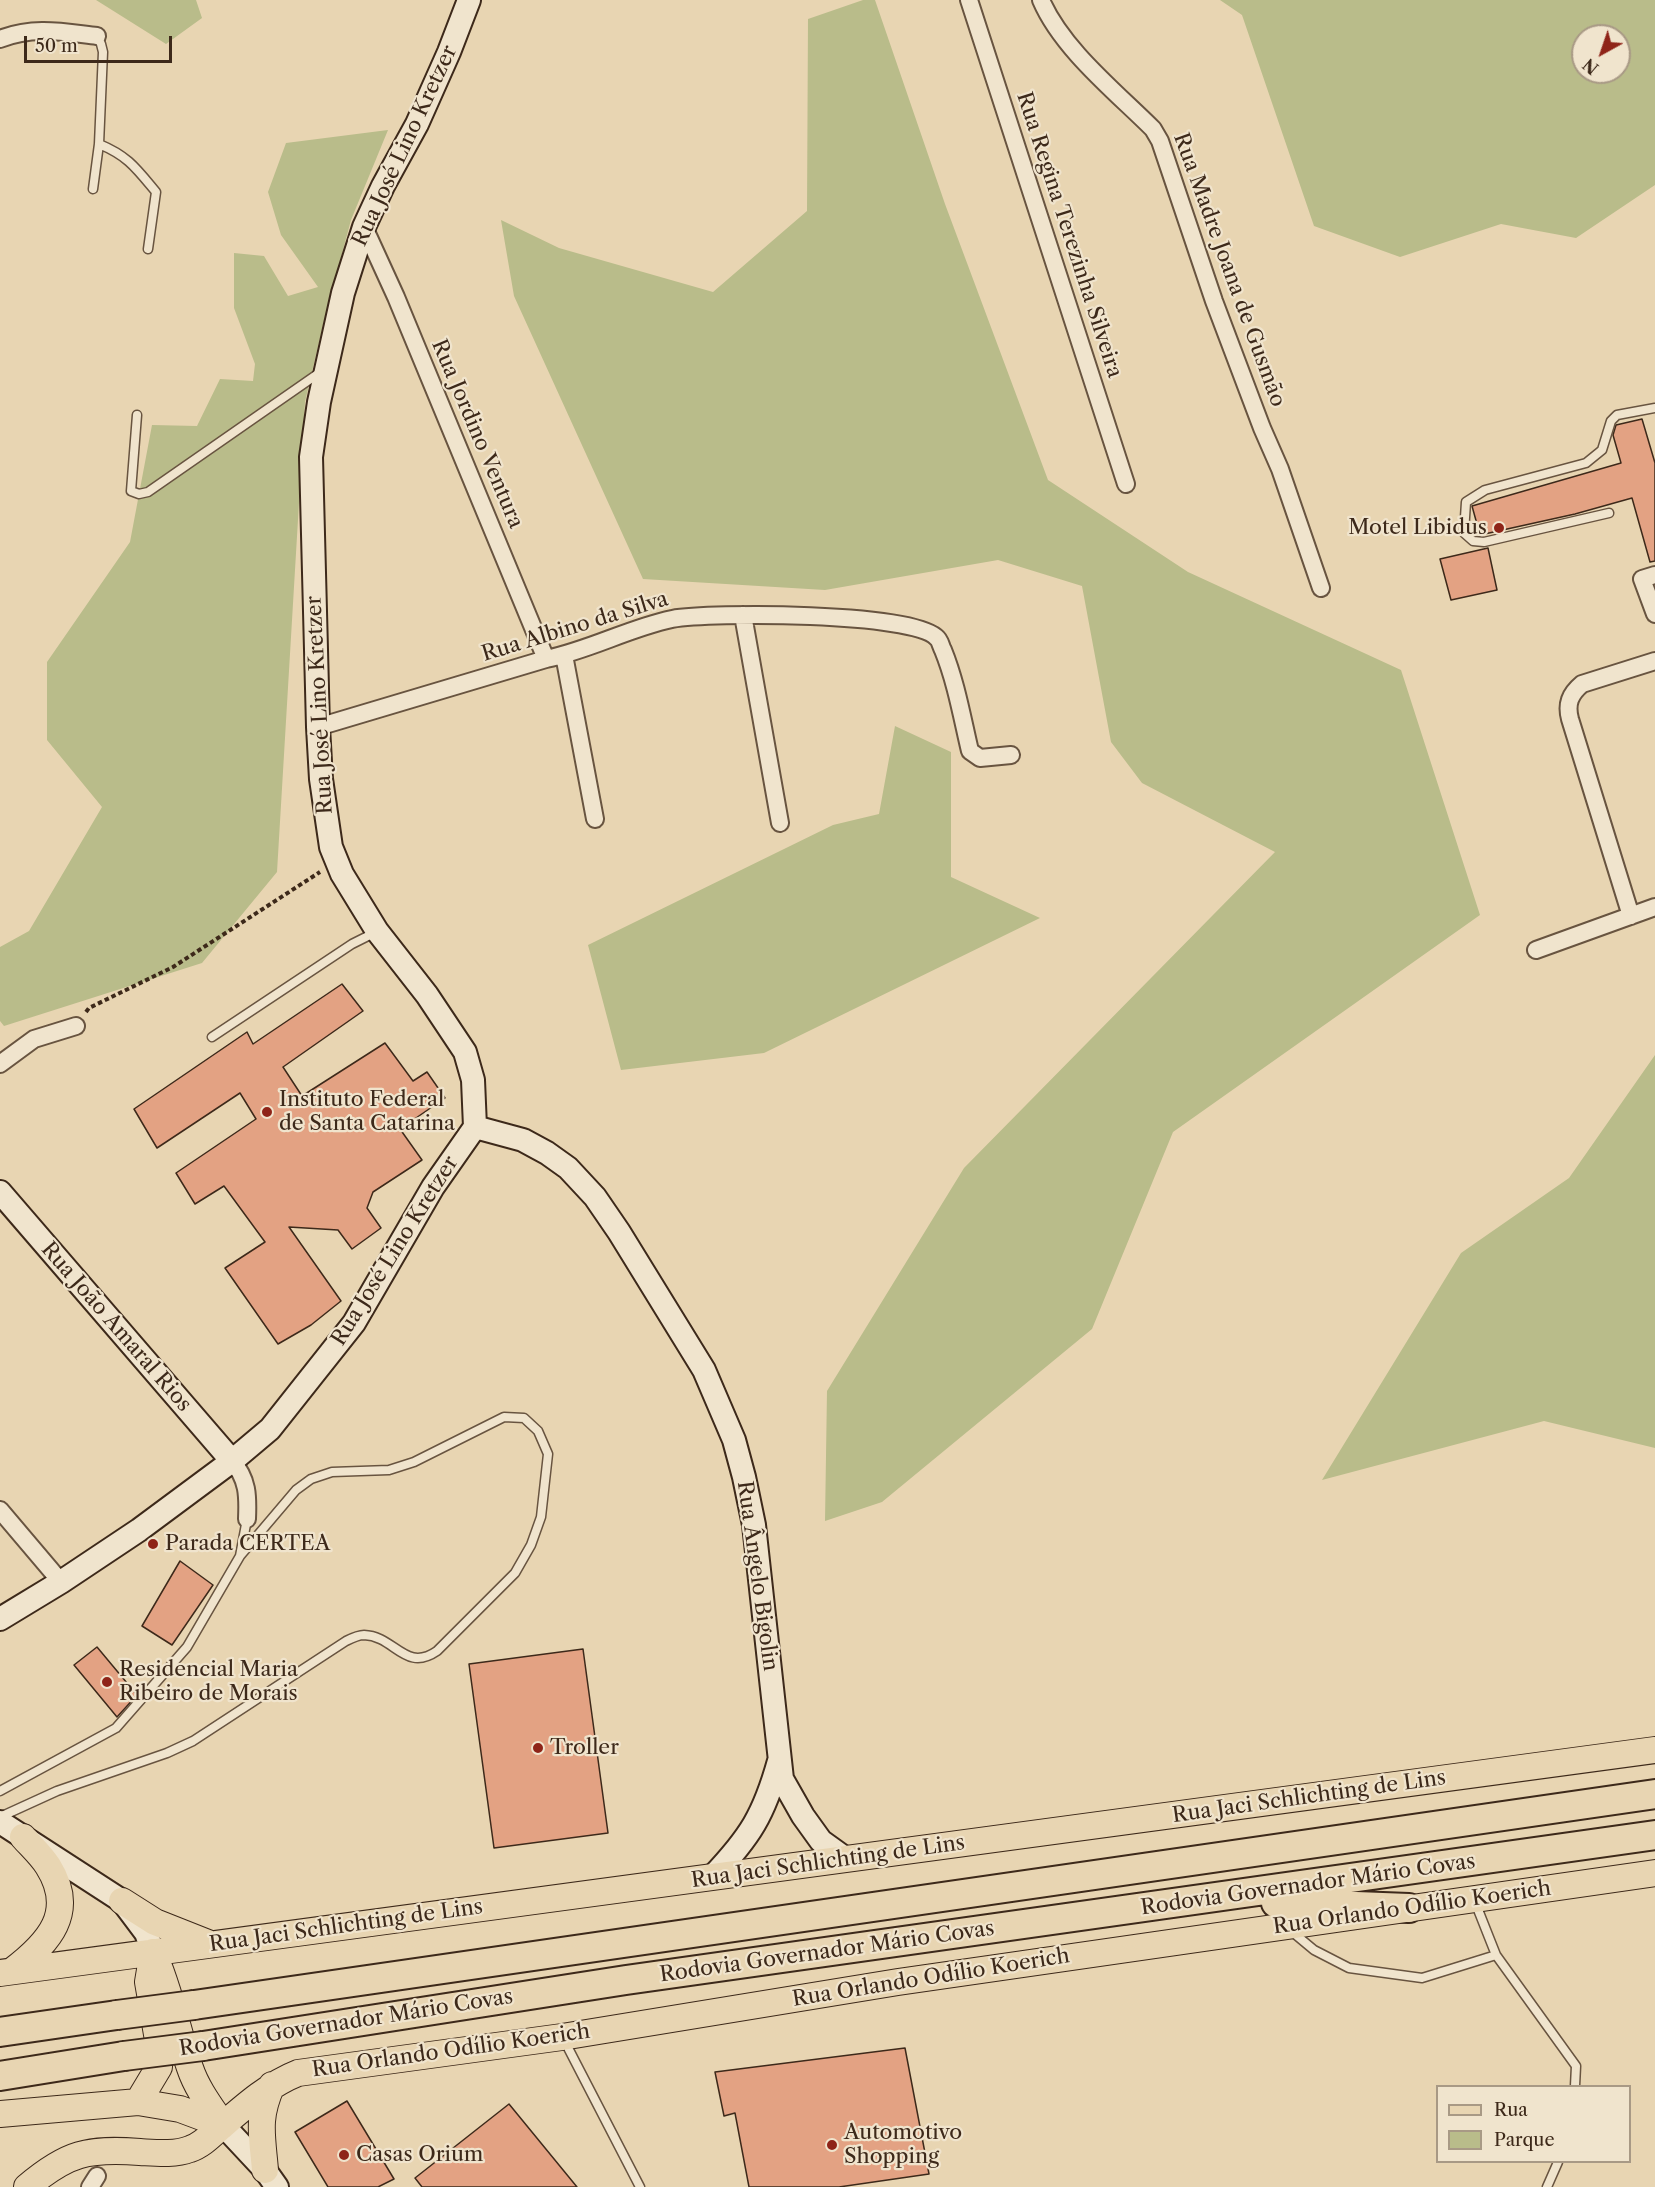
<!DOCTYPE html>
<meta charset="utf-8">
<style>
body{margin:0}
#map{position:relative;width:1655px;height:2187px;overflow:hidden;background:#e8d5b2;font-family:"Libre Caslon Text",serif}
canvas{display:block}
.legend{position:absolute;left:1436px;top:2085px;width:195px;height:78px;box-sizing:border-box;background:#f0e4cd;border:2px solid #a89985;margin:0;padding:8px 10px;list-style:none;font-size:18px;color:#3d291a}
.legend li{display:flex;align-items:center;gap:12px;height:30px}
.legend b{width:30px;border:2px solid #a89985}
.north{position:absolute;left:1571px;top:24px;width:60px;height:60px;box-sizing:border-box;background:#f0e4cd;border:2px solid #a89985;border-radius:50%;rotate:220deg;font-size:16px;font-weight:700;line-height:24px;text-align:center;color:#3d291a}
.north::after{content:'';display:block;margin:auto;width:21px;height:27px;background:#8f2418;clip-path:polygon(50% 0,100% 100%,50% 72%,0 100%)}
.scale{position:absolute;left:24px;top:36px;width:148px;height:27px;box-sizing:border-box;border:3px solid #3d291a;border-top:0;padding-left:8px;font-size:18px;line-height:21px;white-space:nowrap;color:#3d291a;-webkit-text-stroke:4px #f0e4cd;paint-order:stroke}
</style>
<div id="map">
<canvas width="1655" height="2187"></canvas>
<ul class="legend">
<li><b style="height:8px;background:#e8d5b2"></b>Rua</li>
<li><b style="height:16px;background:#b9bc8a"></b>Parque</li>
</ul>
<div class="north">N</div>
<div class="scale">50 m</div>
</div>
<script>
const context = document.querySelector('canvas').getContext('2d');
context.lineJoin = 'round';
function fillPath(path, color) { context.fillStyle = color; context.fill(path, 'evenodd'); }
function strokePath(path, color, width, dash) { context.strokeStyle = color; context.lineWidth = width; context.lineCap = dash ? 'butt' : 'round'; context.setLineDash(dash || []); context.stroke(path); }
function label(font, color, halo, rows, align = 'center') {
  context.font = font + ' "Libre Caslon Text",serif'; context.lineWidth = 4.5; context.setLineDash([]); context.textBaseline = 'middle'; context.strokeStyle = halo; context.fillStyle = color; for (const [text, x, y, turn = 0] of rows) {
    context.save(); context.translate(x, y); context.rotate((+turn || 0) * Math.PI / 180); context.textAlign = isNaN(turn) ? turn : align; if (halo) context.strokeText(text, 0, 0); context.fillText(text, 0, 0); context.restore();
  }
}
fillPath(new Path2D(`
 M96,0h100l6,18 -36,26z
 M863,0h12l70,204 103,276 140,92 213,98 79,245 -307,217 -81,197 -210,173 -57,19 2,-130 137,-223 311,-316 -133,-69 -31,-41 -29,-156 -84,-26 -173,30 -182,-11 -129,-283 -13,-76 58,28 154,44 94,-81 1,-192z
 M1220,0h435v185l-79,53 -75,-14 -101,33 -86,-31 -72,-211zM1583,36h36v36h-36z
 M388,130l-37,90 -28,105 -18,77 -28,470 -75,91 -198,63 -4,-5v-74l29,-16 73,-124 -55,-67v-78l83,-120 22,-117 45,1 23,-47 33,2 2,-17 -21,-56v-55l30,3 24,40 30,-9 -37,-52 -13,-43 18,-49z
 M895,726l56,26v125l89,41 -276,135 -143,17 -33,-125 245,-120 46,-11z
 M1655,1055v393l-111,-27 -222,59 139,-227 108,-75z`), '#b9bc8a');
const building = new Path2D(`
 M1642,419l13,44v98l-5,1 -18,-64 -57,16 -95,21 -8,-29 149,-43 -8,-28 3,-10z
 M1488,548l9,42 -46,10 -11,-41z
 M342,984l21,27 -80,56 19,29 83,-53 28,38 14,-9 18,26 -45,31 22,31 -49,32 -6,16 14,20 -29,21 -14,-19 -49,-3 52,74 -30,24 -33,19 -53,-76 40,-26 -41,-56 -29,18 -19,-31 80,-54 -16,-26 -83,55 -23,-39 113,-77 6,12z
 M180,1561l33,24 -41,60 -30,-19z
 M97,1647l40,48 -20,22 -43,-52z
 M583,1649l25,184 -114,15 -25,-184z
 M905,2048l24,126 -90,13h-90l-14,-74 -11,3 -9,-44z
 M347,2101l47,78 -16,8h-50l-33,-55z
 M509,2104l68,83h-155l-7,-9z`);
fillPath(building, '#e3a283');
strokePath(building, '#3d291a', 1.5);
const lane = new Path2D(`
 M99,144c29,12 37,24 57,48l-8,57
 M93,189l6,-45 4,-92 -2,-8 -4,-8
 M137,415l-6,76 8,3 9,-2 174,-121
 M1609,513l-125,29 -11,-1 -9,-8 2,-31 19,-12 101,-27 16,-13 9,-29 6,-6 38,-7
 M212,1037l140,-93 24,-12
 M0,1791l116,-63 71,-81 53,-91 7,-37
 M0,1817l57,-26 110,-38 26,-12 153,-100c6,-3 12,-6 18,-6 31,1 41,38 73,16l78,-78 16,-28 10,-28 7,-63 -10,-23 -14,-13 -20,-1 -90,45 -25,8 -57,2 -21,7 -15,11 -56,66
 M1475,1902l21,53 80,111 -1,20
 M1290,1930l24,20 35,18 73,10 74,-23
 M564,2040l76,147
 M1547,2187l11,-25`);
const street = new Path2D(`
 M969,0l157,484
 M1041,0c21,49 75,92 112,129l7,12 54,160 48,127 18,41 41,119
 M0,39c34,-13 62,-7 97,-3
 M364,227l32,70 150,362
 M1655,575l-13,4 13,35
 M743,615l37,208
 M564,655l31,164
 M318,727l228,-68c44,-9 83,-31 126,-40 38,-7 243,-7 265,19 3,2 4,9 6,12 13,32 19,67 27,101l10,7 31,-3
 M1631,916l-61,-197c-4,-15 0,-25 12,-35l73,-23
 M1536,950l119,-43
 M0,1064l34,-25 42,-13
 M232,1461c16,18 16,35 15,58
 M0,1510l61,72
 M90,2187l7,-11`);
const secondary = new Path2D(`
 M475,1127l48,13 24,13 21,15 27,29 24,35 85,138 30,70 10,37 10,48 28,254 21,37 18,25 25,18
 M0,1192l232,269
 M0,1619l61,-37 78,-52 93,-69 38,-32 84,-106 79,-136 42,-60 -2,-47 -8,-28 -38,-57 -50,-64 -35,-57 -11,-27 -10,-68 -3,-52 -7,-270 8,-55 24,-109 21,-66 19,-41 34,-62 32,-72 20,-52
 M0,1822l122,79 24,32 7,19
 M712,1877c38,-40 52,-62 67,-116
 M223,2125l42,45 12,17`);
const primary = new Path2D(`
 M122,1901l33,21 53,21
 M153,1952c17,38 24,77 37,116 7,21 21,39 33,57
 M12,1971c37,-28 65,-59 36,-105 -7,-11 -17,-20 -25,-29
 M0,1973l1655,-223
 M138,2102l21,-35v-21l-11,-64 5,-30
 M0,2114l138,-12 42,7 43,16
 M265,2170c-3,-35 -8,-52 7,-85
 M27,2187c40,-34 61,-39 113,-35 17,1 34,3 50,-3 13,-4 23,-16 33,-24 23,-20 47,-41 75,-52l264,-36 336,-55 757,-109`);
const highway = new Path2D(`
 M1276,1903l133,5
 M194,2005l1461,-211
 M0,2032l117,-17
 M203,2046l423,-66 1029,-145
 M0,2076l124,-20`);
strokePath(lane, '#685440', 11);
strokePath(street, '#685440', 20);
strokePath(secondary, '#3d291a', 26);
strokePath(primary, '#3d291a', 28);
strokePath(highway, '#3d291a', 32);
strokePath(new Path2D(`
 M86,1012l3,-4 84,-41 147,-95`), '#3d291a', 4, [4.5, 3]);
strokePath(lane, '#f0e4cd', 8);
strokePath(street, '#f0e4cd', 16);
strokePath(secondary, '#f0e4cd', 22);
strokePath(primary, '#e8d5b2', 26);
strokePath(highway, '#e8d5b2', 28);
const highwayBridge = new Path2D(`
 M117,2015l77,-10
 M124,2056l79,-10`);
strokePath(highwayBridge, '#3d291a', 32, []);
strokePath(highwayBridge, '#e8d5b2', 28);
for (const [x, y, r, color] of [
 [1499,528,6,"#8f2418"],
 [267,1112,6,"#8f2418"],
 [153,1544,6,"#8f2418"],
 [107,1682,6,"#8f2418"],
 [538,1748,6,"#8f2418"],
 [832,2145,6,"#8f2418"],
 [344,2155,6,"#8f2418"]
]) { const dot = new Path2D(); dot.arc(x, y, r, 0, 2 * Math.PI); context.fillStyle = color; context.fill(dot); strokePath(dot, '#f0e4cd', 2); }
label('21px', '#3d291a', '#f0e4cd', [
 ["Rua José Lino Kretzer",405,146,-65],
 ["Rua Regina Terezinha Silveira",1069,235,72],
 ["Rua Madre Joana de Gusmão",1229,270,70],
 ["Rua Jordino Ventura",477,434,67],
 ["Rua Albino da Silva",575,627,-17],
 ["Rua José Lino Kretzer",320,705,-93],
 ["Rua José Lino Kretzer",395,1251,-58],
 ["Rua João Amaral Rios",116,1327,49],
 ["Rua Ângelo Bigolin",757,1576,82],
 ["Rua Jaci Schlichting de Lins",1309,1797,-8],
 ["Rua Jaci Schlichting de Lins",828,1862,-8],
 ["Rodovia Governador Mário Covas",1308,1885,-8],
 ["Rua Orlando Odílio Koerich",1412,1908,-8],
 ["Rua Jaci Schlichting de Lins",346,1926,-8],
 ["Rodovia Governador Mário Covas",827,1952,-8],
 ["Rua Orlando Odílio Koerich",931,1978,-9],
 ["Rodovia Governador Mário Covas",346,2023,-9],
 ["Rua Orlando Odílio Koerich",451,2051,-8]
]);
label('21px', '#3d291a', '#f0e4cd', [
 ["Motel Libidus",1487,528,"right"],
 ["Instituto Federal",279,1100],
 ["de Santa Catarina",279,1124],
 ["Parada CERTEA",165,1544],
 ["Residencial Maria",119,1670],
 ["Ribeiro de Morais",119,1694],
 ["Troller",550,1748],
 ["Automotivo",844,2133],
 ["Shopping",844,2157],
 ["Casas Orium",356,2155]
], 'left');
</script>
